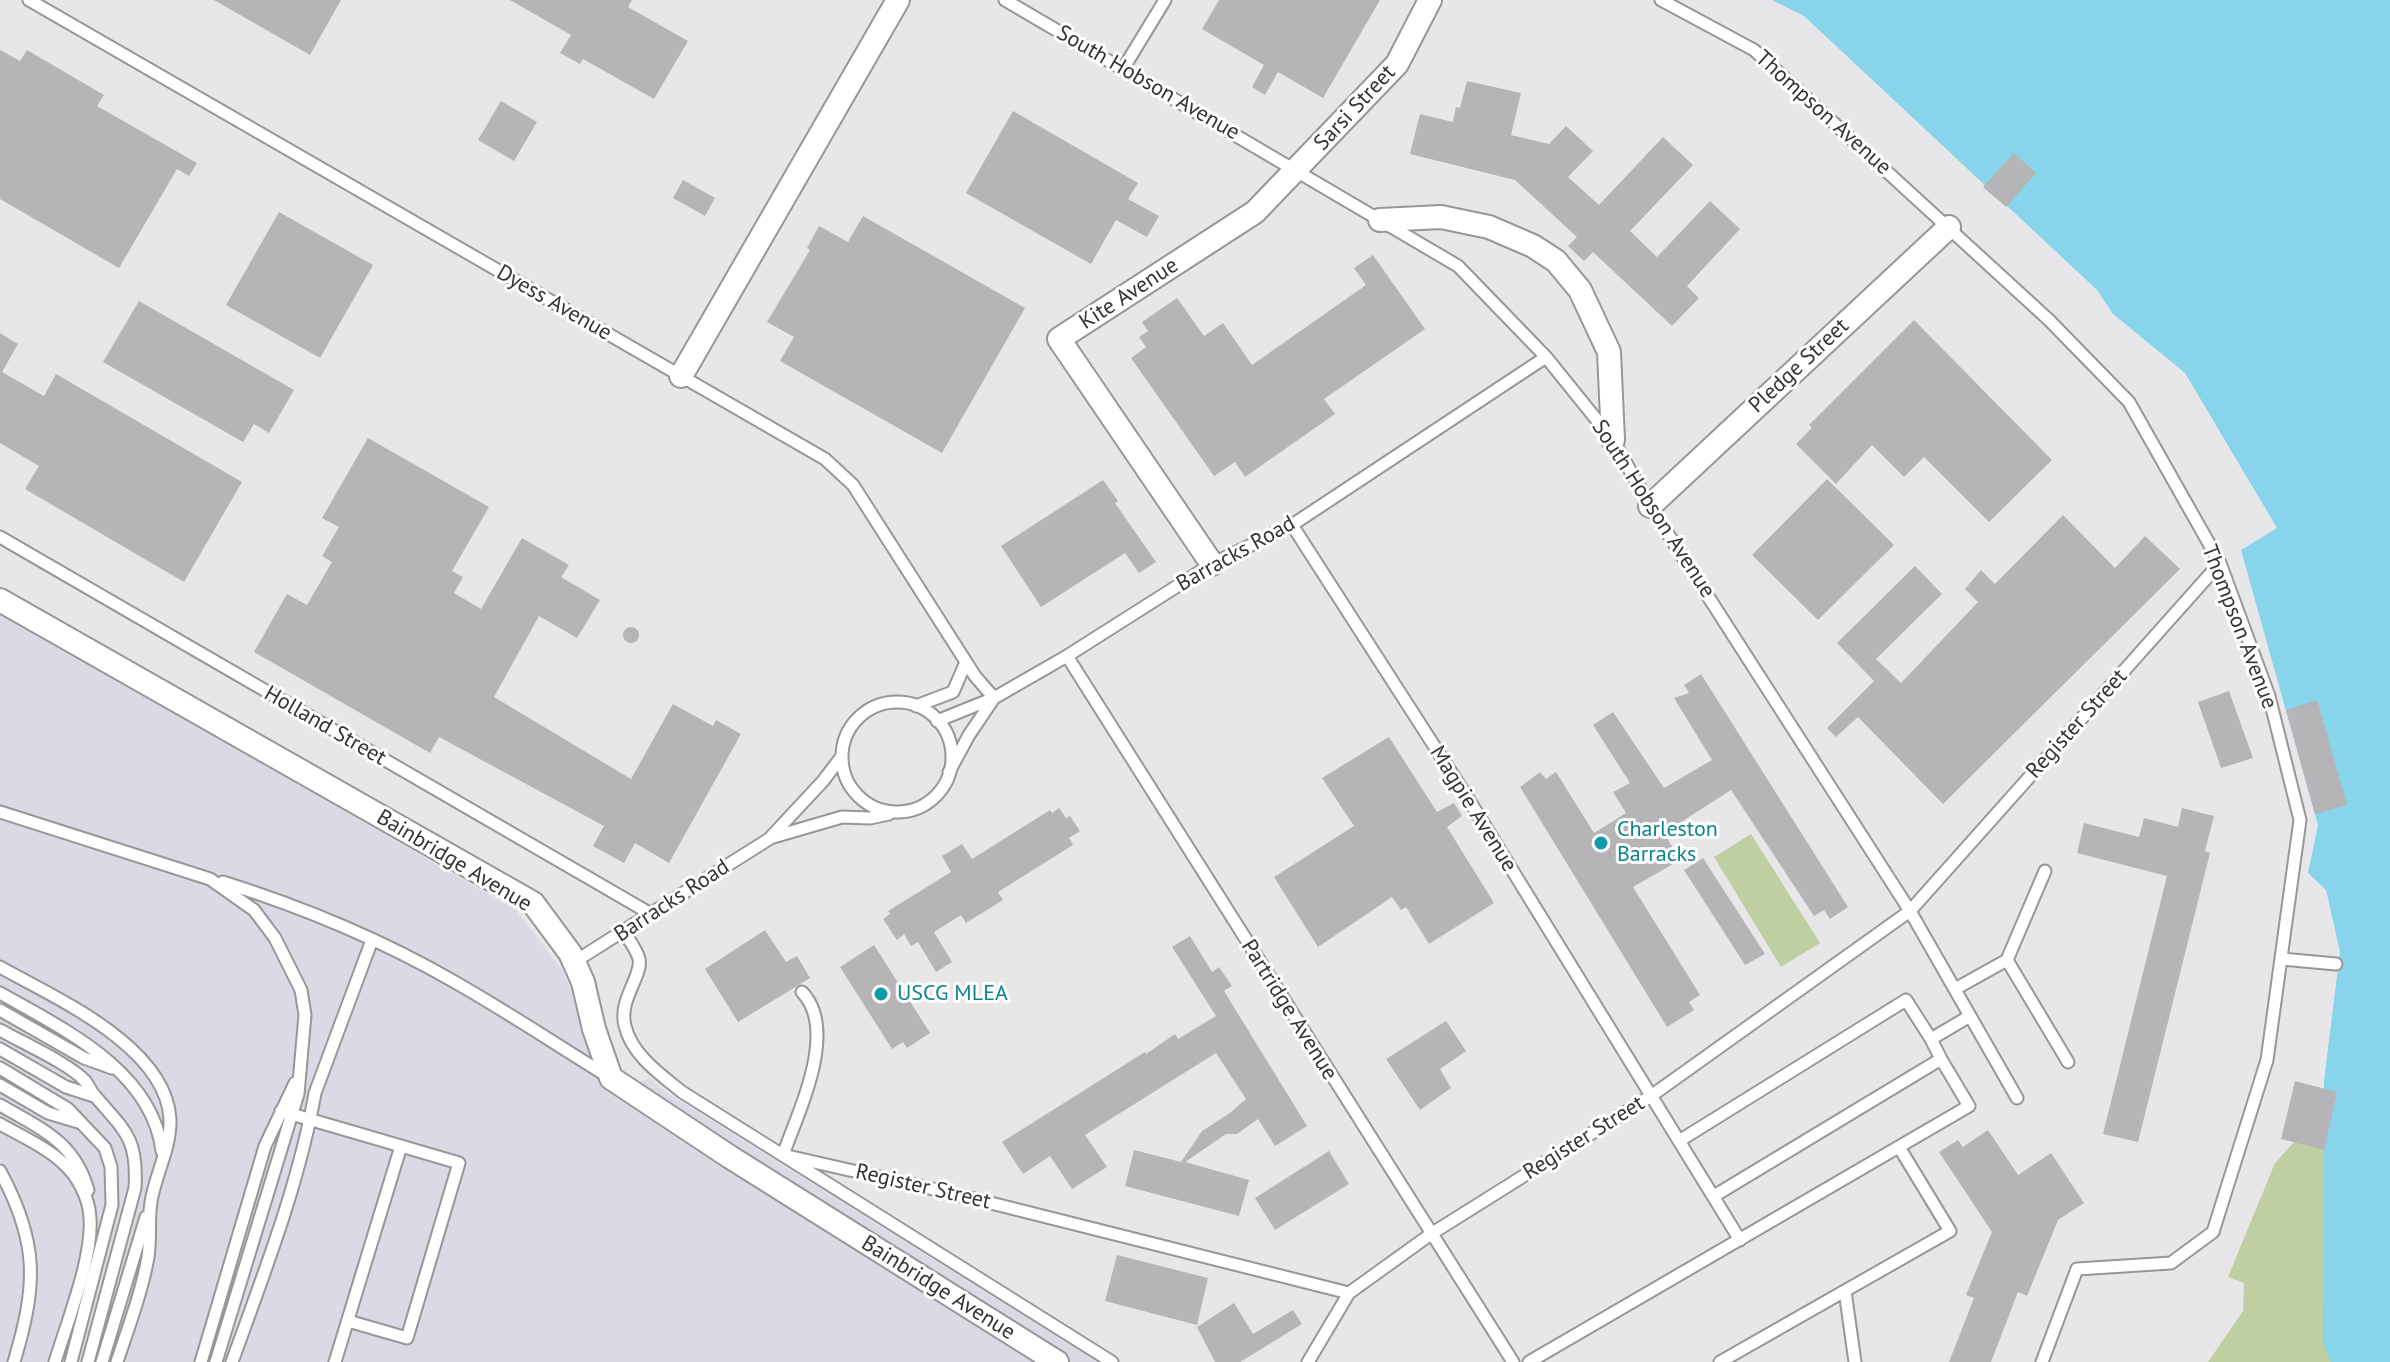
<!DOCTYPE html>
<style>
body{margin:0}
canvas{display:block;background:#e7e7ea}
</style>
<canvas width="2390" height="1362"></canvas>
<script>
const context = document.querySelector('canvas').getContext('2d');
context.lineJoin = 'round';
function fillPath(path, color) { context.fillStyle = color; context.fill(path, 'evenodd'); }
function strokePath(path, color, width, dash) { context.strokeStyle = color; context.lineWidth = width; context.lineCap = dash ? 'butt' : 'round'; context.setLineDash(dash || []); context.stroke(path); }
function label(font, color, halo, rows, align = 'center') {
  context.font = font + ' "PT Sans",sans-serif'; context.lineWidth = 6; context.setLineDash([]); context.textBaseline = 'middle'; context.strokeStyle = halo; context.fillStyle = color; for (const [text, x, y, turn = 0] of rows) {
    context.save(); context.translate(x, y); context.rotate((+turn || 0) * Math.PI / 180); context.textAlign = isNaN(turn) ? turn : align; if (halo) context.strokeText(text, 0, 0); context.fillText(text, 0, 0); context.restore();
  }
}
fillPath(new Path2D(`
 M0,613l516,297 46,60 59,127 28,-20 15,14 433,271h-1097z`), '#dadae4');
fillPath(new Path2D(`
 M1751,834l69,109 -39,24 -67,-110z
 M2294,1142l30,8v53l32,159h-148l35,-51 1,-28 -16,-6 47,-114z`), '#c0cfa2');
fillPath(new Path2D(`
 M1772,0h618v1362h-59l-8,-20 1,-261 16,-129 -14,-62 -18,-17 10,-48 -77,-275 36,-22 -92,-155 -72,-59 -16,-24 -293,-274z`), '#88d4eb');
fillPath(new Path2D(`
 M214,0h127l-31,55z
 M510,0h122l-4,7 60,34 -34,58 -71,-40 -3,5 -20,-11 11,-18z
 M1219,0h161l-57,98 -45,-26 -13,23 -13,-8 12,-22 -62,-36z
 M0,50l20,11 7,-11 77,45 -7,11 100,57 -8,13 -12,-7 -58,99 -119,-69z
 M1467,81l54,12 -10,42 38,9 17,-18 27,25 -25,26 31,28 64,-68 30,28 -63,66 27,26 53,-56 30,28 -53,57 12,12 -27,28 -79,-74 -9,9 -16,-15 9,-9 -62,-57 -105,-26 10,-40 33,8 3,-15 4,1z
 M501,101l36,21 -23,39 -36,-21z
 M1013,111l125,72 -10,16 31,17 -12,21 -31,-17 -25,44 -125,-71z
 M2014,153l22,20 -30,34 -23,-20z
 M683,180l32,18 -10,18 -32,-18z
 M279,212l94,53 -53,93 -94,-53z
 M863,216l162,92 -83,145 -162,-92 14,-24 -27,-15 43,-72 -3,-2 12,-22 29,16z
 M1373,255l52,74 -101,70 11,15 -90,63 -10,-15 -21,14 -83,-118 15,-11 -7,-10 9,-6 -6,-9 35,-24 27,38 19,-13 29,42 114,-80 -12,-17z
 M139,301l155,89 -25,43 -15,-9 -11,18 -140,-80z
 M1914,320l138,140 -63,62 -65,-65 -20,20 -32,-32 -36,39 -40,-40 16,-16 -3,-3z
 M0,333l18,11 -16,28 42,24 12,-22 186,108 -58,100 -159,-93 14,-23 -39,-23z
 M368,438l121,69 -37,64 11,6 -9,16 27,16 41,-71 47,27 -8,12 39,23 -23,38 -38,-22 -45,81 137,82 42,-75 40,22 3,-6 25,14 -72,129 -34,-20 -11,20 -31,-17 11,-20 -165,-89 -9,16 -176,-101 33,-58 20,11 25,-43 -10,-6 17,-29 -17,-9z
 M1827,479l67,66 -76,75 -66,-65z
 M1103,480l15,21 -3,2 41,59 -17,11 -14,-20 -84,54 -40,-61z
 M2063,515l52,53 30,-32 35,33 -237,235 -85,-87 -22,20 -9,-9 47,-47 -37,-38 78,-77 27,28 -66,65 25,24 77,-81 -13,-13 16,-19 14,14z
 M623 635a8 8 0 1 1 16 0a8 8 0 1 1-16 0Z
 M1701,674l147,233 -18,12 -6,-9 -10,6 -83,-126 -67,43 16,27 -47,27 67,108 -11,7 5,8 -27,17 -147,-240 20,-15 6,7 10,-7 38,61 32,-20 -13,-21 17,-9 -37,-58 20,-13 51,76 48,-28 -38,-62 15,-5 -5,-8z
 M2229,691l24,67 -32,10 -23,-66z
 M2317,700l30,105 -32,9 -29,-104z
 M1389,737l48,75 17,-9 8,13 -15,11 47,76 -65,41 -23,-37 -5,3 -9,-13 -74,50 -44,-70 80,-51 -32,-48z
 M1059,808l7,10 4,-2 10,15 -11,7 4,7 -75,47 5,8 -37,23 -5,-8 -27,17 18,30 -16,10 -18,-30 -7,4 -7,-12 -7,6 -14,-21 7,-5 -2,-3 63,-39 -9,-16 20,-12 10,15 78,-49 2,3z
 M2182,808l32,8 -9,35 5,2 -72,289 -35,-8 64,-258 -90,-23 7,-30 55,14 5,-19 34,9z
 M1703,858l62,96 -20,11 -61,-95z
 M765,930l21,32 11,-6 13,22 -72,44 -33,-53z
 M1190,936l22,36 7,-5 13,19 -8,5 83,135 -32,20 -17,-27 -21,15h-11l-41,28 64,18 -10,36 -114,-30 9,-36 47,12 21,-31 28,-18 16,-14 -30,-46 -131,82 22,32 -35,22 -22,-33 -27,18 -21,-32 143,-90 1,2 29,-20 3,5 38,-23 -44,-69z
 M874,945l56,88 -23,15 -4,-6 -11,7 -52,-82z
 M1446,1021l20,30 -26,18 11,19 -31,22 -34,-51z
 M2295,1081l42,11 -13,58 -43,-11z
 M1988,1130l30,45 33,-22 33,50 -26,17 -31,76 -9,-4 -27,70h-42l25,-64 -8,-3 26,-63 -53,-80 19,-12 5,7z
 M1329,1151l20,33 -74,46 -20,-32z
 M1117,1255l91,23 -11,47 -92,-24z
 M1234,1303l19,31 40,-24 9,14 -62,38h-25l-18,-35z`), '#b6b4b6');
const lane = new Path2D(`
 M29,0l796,459 28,26 122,191 19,22 -57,23
 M1005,0l453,266 88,91 67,83 37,66 260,405 107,187
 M1661,0l93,50 295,270 80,82 91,161 49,133 31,124 -33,240 -54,172 -42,31 -94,6 -35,93
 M1123,69l42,-69
 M1292,525l177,275 271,440
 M0,537l651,377
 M1067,656l446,706
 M842 757a55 55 0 1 1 110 0a55 55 0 1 1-110 0Z
 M916,706l37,-14 13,-30
 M949,772l20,-37 25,-37 73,-42 145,-92 80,-39 254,-168
 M0,812l210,67 44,31 21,28 26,52 4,25 -7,79 -82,268
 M770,838l72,-21 28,1 19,-4
 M223,882c79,25 157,57 230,99 53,30 104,64 156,96
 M624,932c5,8 13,18 15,27 4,16 -21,41 -14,67 7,29 35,48 57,66l430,270
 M2282,959l54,5
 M2007,960l38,-89
 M574,962l195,-123 54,-58 19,-25
 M0,967c55,31 166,79 170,152 1,29 -15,56 -19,83 -3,18 0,37 -3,55 -6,35 -20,71 -31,105
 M1955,989l52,-29 61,102
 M802,992c37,39 -4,120 -19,163l172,39 394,99 82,-59 220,-138 259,-185 310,-348
 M0,993c63,36 152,77 162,158
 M0,1010l84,48 28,10
 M0,1030c21,12 70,34 85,51 4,5 6,11 10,15 30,35 43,42 40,92l-47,174
 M0,1049l66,38 28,9
 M0,1068l68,41 37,39 6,19 1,38 -41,157
 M0,1085l48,28 30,9
 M0,1105c41,24 74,36 88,85
 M281,1111l120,35 -66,216
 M0,1124c21,12 46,23 63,39 15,13 26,35 27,55 3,40 -23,104 -35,144
 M1679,1141l227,-141 25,39 39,-23
 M0,1171c39,72 37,114 14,191
 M1714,1196l227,-137 -10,-20
 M1845,1291l10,71
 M348,1321l59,17 52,-175 -58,-17
 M102,1362l44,-145
 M201,1362l64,-216 30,-63
 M232,1362c31,-86 67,-178 83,-269l57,-153
 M1308,1362l41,-69
 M1529,1362l440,-256 -28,-47
 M1720,1362l230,-131 -51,-84`);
const street = new Path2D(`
 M1380,220l61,-3 48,10 44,19 23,15 24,29 29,62 4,88
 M681,376l217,-376
 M1650,506l299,-279
 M1212,564l-153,-225 196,-127 142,-148 33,-64
 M0,600l533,303 37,50 13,29 11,47 17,49 119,79 327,205`);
strokePath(lane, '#97979a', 15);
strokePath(street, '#97979a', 26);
strokePath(lane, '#fff', 11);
strokePath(street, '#fff', 22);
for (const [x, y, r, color] of [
 [1601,843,8,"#0f9aa8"],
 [881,994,8,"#0f9aa8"]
]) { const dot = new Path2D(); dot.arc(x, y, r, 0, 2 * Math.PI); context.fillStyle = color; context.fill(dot); strokePath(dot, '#fff', 3); }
label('22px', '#343436', '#fff', [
 ["South Hobson Avenue",1148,83,30],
 ["Sarsi Street",1355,108,-47],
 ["Thompson Avenue",1823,113,42],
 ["Kite Avenue",1129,294,-33],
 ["Dyess Avenue",554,303,30],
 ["Pledge Street",1799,366,-43],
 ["South Hobson Avenue",1653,509,57],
 ["Barracks Road",1236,554,-29],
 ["Thompson Avenue",2239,627,69],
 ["Register Street",2077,724,-48],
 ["Holland Street",325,726,30],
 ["Magpie Avenue",1473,809,58],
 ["Bainbridge Avenue",454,861,31],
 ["Barracks Road",672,901,-33],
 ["Partridge Avenue",1289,1010,58],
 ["Register Street",1584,1138,-32],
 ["Register Street",923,1187,13],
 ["Bainbridge Avenue",938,1288,32]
]);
label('22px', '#0d838f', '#fff', [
 ["Charleston",1617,830],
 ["Barracks",1617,855],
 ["USCG MLEA",897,994]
], 'left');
</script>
